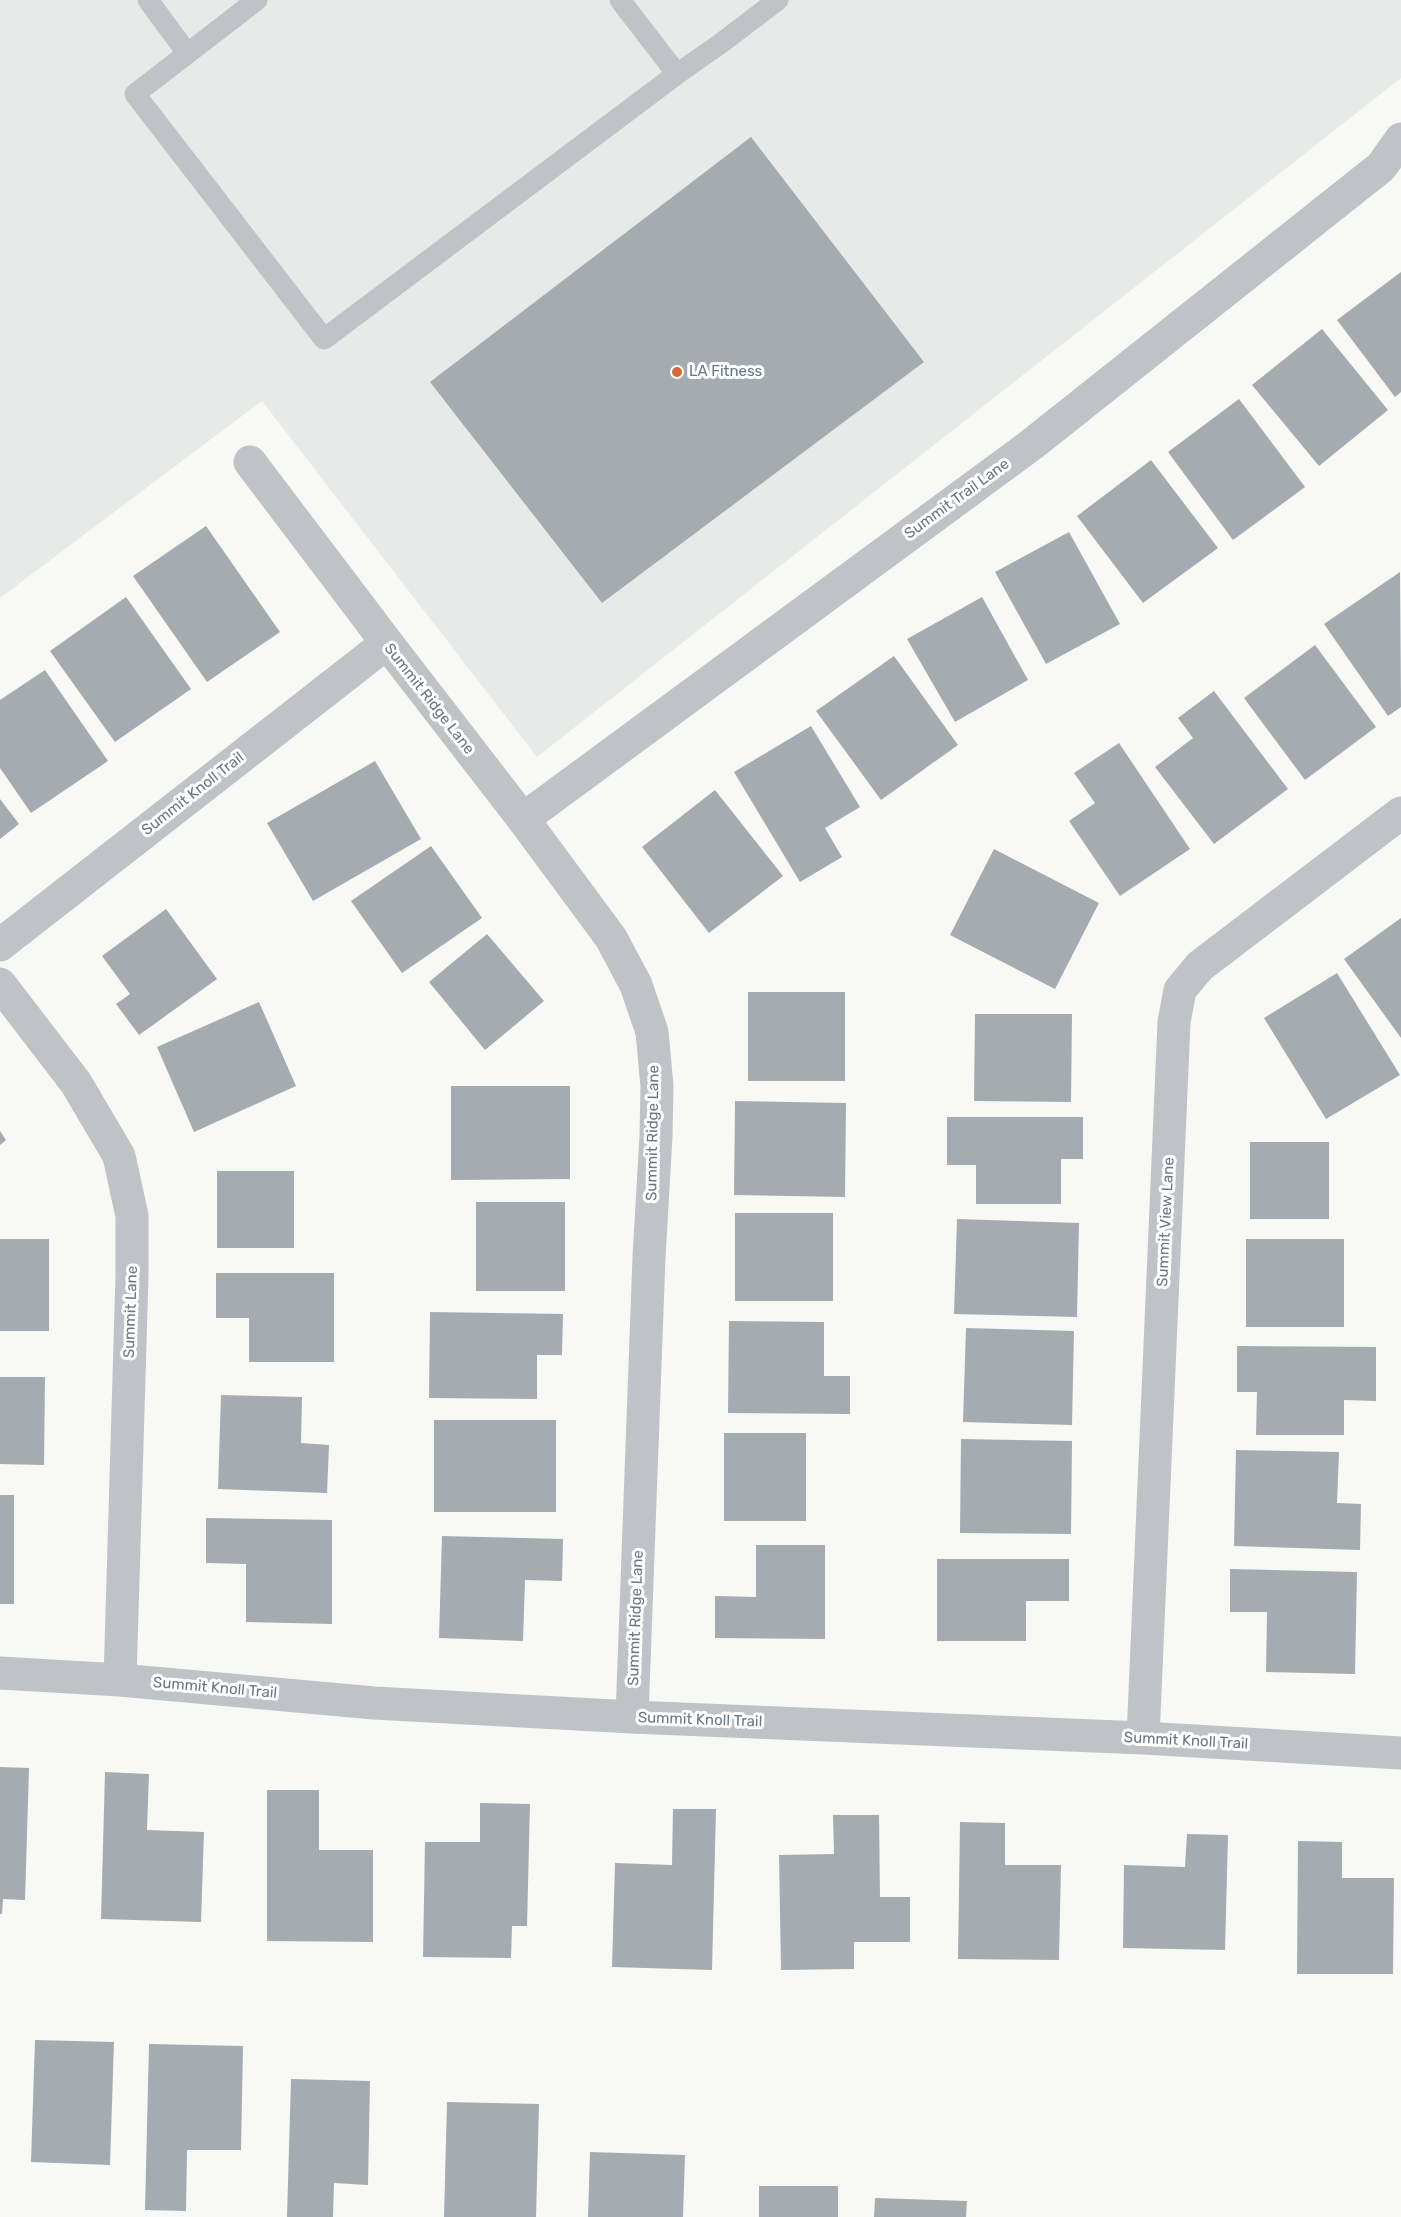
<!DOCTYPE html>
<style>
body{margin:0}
canvas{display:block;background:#f8f8f5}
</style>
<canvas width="1401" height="2217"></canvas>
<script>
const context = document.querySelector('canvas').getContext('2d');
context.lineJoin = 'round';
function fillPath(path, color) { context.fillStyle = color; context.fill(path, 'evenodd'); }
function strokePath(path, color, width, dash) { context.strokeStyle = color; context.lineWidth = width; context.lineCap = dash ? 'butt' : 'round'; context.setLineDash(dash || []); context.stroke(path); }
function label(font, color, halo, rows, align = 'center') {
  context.font = font + ' Rubik,sans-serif'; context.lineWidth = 6; context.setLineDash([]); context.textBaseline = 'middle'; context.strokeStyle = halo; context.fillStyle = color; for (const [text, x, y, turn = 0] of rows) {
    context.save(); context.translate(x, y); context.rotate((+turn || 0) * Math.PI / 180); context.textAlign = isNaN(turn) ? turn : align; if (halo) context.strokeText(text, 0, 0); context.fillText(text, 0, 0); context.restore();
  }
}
fillPath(new Path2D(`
 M0,0h1401v78l-864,679 -275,-356 -262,197z`), '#e8eae9');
fillPath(new Path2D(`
 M751,137l173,225 -322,241 -172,-221z
 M1401,272v120l-6,5 -58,-77z
 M1322,329l66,81 -69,56 -67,-81z
 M1239,399l66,88 -72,53 -65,-88z
 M1151,460l67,88 -75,55 -66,-87z
 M206,526l74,106 -73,50 -74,-106z
 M1069,532l51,92 -74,40 -51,-92z
 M1400,572l1,135 -13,9 -64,-92z
 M126,597l65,92 -76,53 -65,-91z
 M982,597l46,83 -73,42 -48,-83z
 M1315,645l61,82 -71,53 -61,-82z
 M894,656l64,89 -77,55 -65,-89z
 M45,670l63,91 -77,52 -31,-45v-68z
 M1214,691l74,98 -74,55 -59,-77 38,-29 -15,-20z
 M811,726l49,81 -35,21 17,29 -42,25 -66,-110z
 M1119,743l71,106 -70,47 -51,-75 26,-18 -21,-30z
 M375,761l46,78 -108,62 -46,-78z
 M715,790l68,86 -74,57 -67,-86z
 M0,799l19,25 -19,15z
 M431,846l51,72 -80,55 -51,-72z
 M994,849l105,54 -44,86 -105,-54z
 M166,909l51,70 -78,56 -23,-31 14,-10 -28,-38z
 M1401,918v120l-57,-79z
 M487,934l57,67 -59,49 -56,-68z
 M1337,973l63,102 -74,44 -62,-101z
 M748,992h97v89h-97z
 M259,1002l37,84 -102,46 -37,-85z
 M975,1014h97l-1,88 -97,-1z
 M451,1086h119v93l-119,1z
 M735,1101l111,2 -1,94 -111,-2z
 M947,1117h136v42h-22v45h-85v-39h-29z
 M0,1131l6,9 -6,5z
 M1250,1142h79v77h-79z
 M217,1171h77v77h-77z
 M476,1202h89v89h-89z
 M735,1213h98v88h-98z
 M957,1219l122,4 -2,94 -123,-3z
 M0,1239h49v92h-49z
 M1246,1239h98v88h-98z
 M216,1273h118v89h-85v-44h-33z
 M430,1312l133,2 -1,41h-25v44l-108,-1z
 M729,1321l95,1v54h26v38l-122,-1z
 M966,1328l108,3 -2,94 -109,-3z
 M1237,1346l139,1v54l-32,-1v35h-88l1,-43h-20z
 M0,1377h45l-1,88 -44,-1z
 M221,1395l81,2 -1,46 28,2 -2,48 -109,-4z
 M434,1420h122v92h-122z
 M724,1433h82v88h-82z
 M961,1439l111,2 -1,93 -111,-1z
 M1236,1450l103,2 -2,51 24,1 -1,46 -126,-4z
 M0,1495h14v109h-14z
 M206,1518l126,2v104l-86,-2v-58l-40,-1z
 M442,1536l121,3 -1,42 -37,-1 -2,61 -84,-3z
 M756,1545h69v94l-110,-1v-42l41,1z
 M937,1559h132v42h-43v40h-89z
 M1230,1569l127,3 -2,102 -89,-2 1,-60h-37z
 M0,1767l29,1 -4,132 -22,-1 -1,15h-2z
 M105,1772l44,2 -2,56 57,2 -3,90 -100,-3z
 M267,1790h52v60h54v92l-106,-1z
 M480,1803l50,1 -3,122h-15l-1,32 -88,-1 2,-115h55z
 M673,1809h43l-4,161 -100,-3 3,-104 57,2z
 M833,1815h46l1,82h30v45h-56v27l-73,1 -2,-115 55,-1z
 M960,1822l45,1v42h56l-2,95 -101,-1z
 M1187,1834l41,1 -3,115 -102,-2 1,-83 61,2z
 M1298,1841l44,1v36h52l-1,96h-96z
 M35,2040l79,2 -4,123 -79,-3z
 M149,2044l94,2 -2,104h-54l-1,61 -41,-1z
 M291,2079l79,2 -2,104 -34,-2 -1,34h-46z
 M447,2102l92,2 -3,113h-92z
 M590,2152l95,3 -2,62h-95z
 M759,2186h79v31h-79z
 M875,2198l92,3 -1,16h-92z`), '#a4acb2');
strokePath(new Path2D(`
 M148,0l39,53
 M257,0l-122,94 189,245 353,-265
 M620,0l57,74 43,-30 58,-44`), '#bfc3c7', 21);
strokePath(new Path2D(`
 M250,462l137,181 136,176 88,119 25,47 16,47 5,54 -1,50 -7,121 -17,460
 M523,819l508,-374 350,-278 20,-28
 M0,945l387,-302
 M0,984l76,99 43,73 13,60v60l-12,404
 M0,1673l120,7 254,23 258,14 511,21 258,15
 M1143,1738l31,-716 6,-32 20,-24 201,-153`), '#bfc3c7', 33);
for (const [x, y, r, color] of [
 [677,372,6,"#d66737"]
]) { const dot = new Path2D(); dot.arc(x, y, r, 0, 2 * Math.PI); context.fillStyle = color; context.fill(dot); strokePath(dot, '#fff', 2); }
label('15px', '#697684', '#fff', [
 ["LA Fitness",689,372]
], 'left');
label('15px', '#697684', '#fff', [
 ["Summit Trail Lane",957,499,-36],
 ["Summit Ridge Lane",429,699,52],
 ["Summit Knoll Trail",193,794,-38],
 ["Summit Ridge Lane",653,1133,-89],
 ["Summit View Lane",1166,1222,-87],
 ["Summit Lane",131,1312,-88],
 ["Summit Ridge Lane",636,1618,-88],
 ["Summit Knoll Trail",215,1688,5],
 ["Summit Knoll Trail",700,1720,2],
 ["Summit Knoll Trail",1186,1741,3]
]);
</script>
